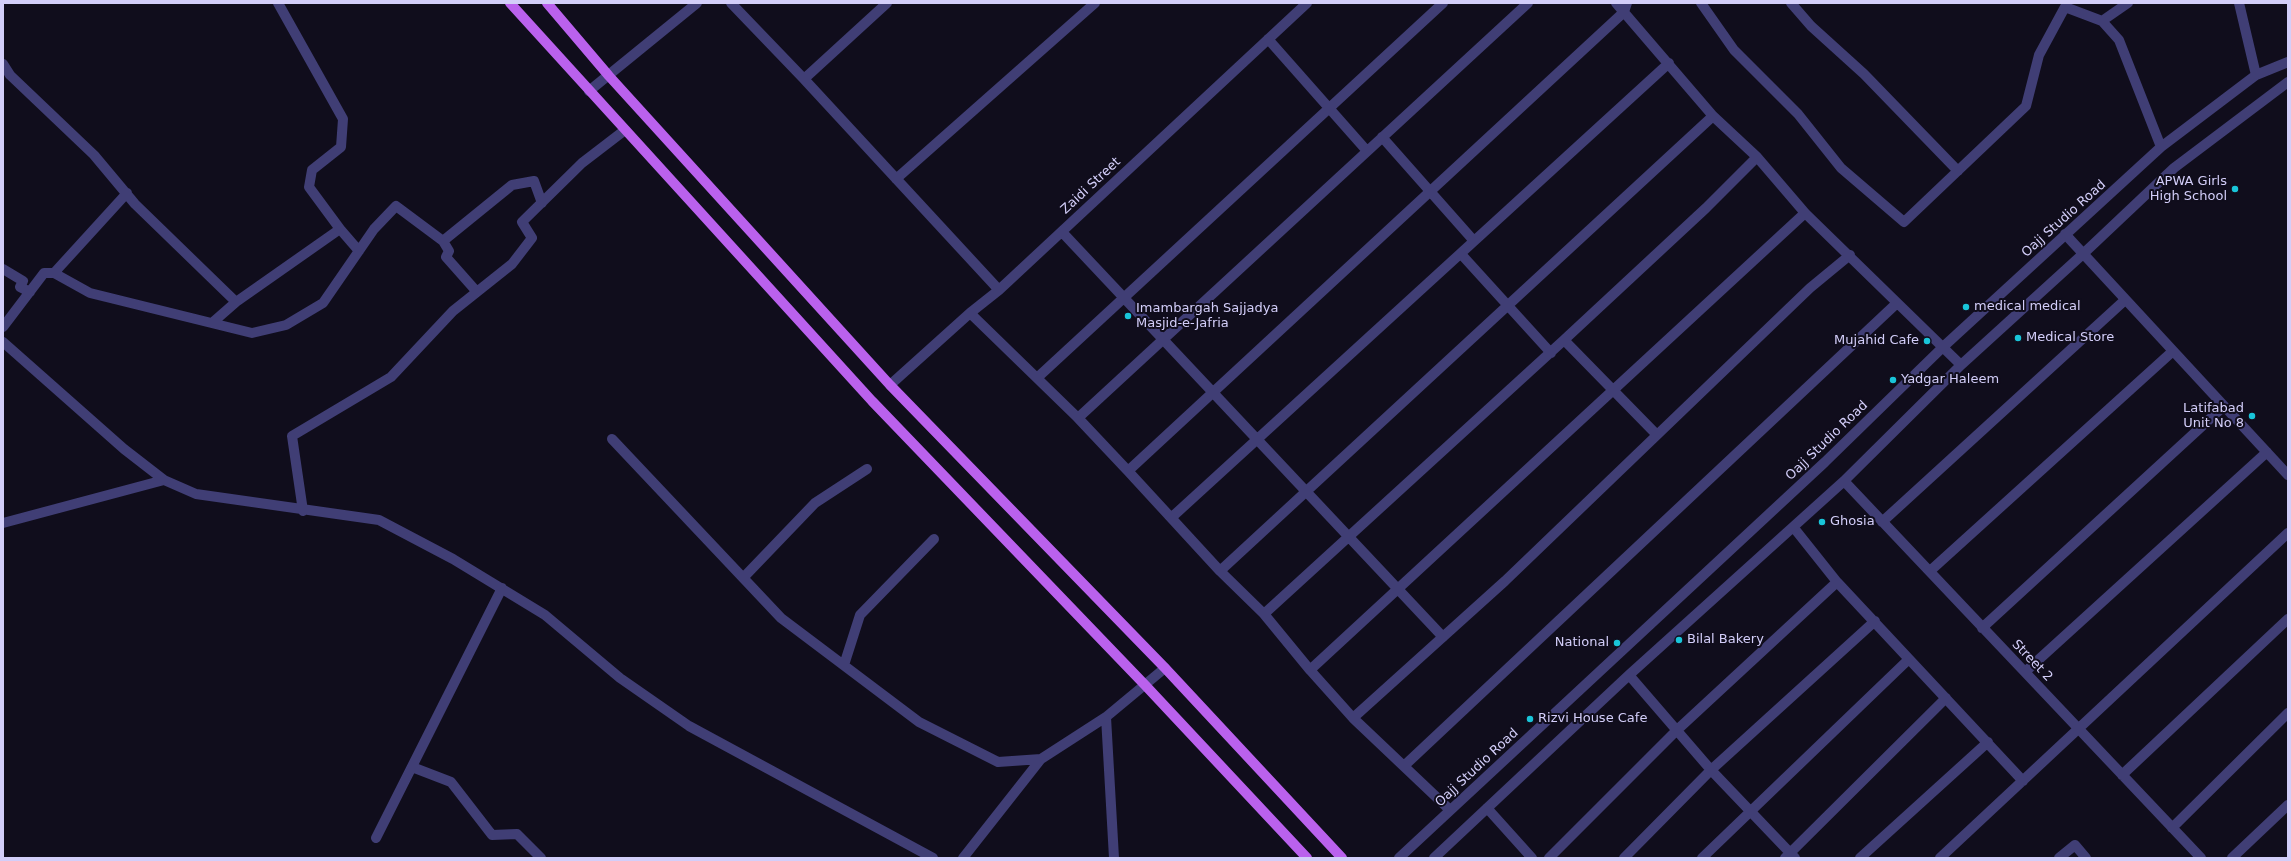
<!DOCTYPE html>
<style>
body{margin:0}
#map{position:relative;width:2291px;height:861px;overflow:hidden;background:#100d1c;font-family:"DejaVu Sans",sans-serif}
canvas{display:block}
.frame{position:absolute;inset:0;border:4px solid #d3cef9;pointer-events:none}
</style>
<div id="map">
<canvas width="2291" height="861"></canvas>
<div class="frame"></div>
</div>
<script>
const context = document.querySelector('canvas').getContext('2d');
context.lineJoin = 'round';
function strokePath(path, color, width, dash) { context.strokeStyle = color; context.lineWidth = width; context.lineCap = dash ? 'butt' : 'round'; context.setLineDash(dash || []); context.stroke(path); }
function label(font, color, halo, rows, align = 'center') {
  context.font = font + ' "DejaVu Sans",sans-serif'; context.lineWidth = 4; context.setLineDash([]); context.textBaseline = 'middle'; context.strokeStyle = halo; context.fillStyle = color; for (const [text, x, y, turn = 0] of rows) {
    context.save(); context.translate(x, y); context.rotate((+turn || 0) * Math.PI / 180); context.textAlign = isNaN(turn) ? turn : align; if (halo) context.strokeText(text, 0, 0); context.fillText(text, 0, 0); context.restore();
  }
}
strokePath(new Path2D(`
 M278,3l65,116 -2,28 -29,23 -3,17 31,42 19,22
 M731,3l73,76 83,-76
 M1616,3l97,113 44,41 48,56 156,152
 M1701,3l33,47 64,64 43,54 63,54 122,-116 13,-51 26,-48 37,14 17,19 42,107
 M1791,3l20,23 53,48 94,97
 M2239,3l17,72
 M2102,21l26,-18
 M1268,39l99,112
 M3,64l7,11 84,80 41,49 101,98
 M804,79l195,211
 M589,91l108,-88
 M1382,137l92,104
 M896,179l199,-176
 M1062,232l381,405
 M2065,234l223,241
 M443,241l69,-56 22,-4 8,22
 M1461,254l90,99
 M3,269l20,12 -3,6 10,5
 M54,273l36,20 162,40 34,-8 37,-22 51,-74 22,-23 47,35 6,10 -3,6 31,35
 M970,313l108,105 50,53 92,100 44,43 46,56 43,48 97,92
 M212,323l24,-21 104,-73
 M3,327l41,-54h10l73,-80
 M1564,340l93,95
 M3,342l121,107 40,31 32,14 183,26 74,39 92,56 75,63 69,48 244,132
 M1037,378l406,-375
 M890,385l80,-72 29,-23 308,-287
 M1078,418l450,-415
 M612,439l169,179 138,104 79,40 43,-3 65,-42
 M1128,471l496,-459 3,-9
 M1844,481l357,377
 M303,511l-11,-75 99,-59 62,-66 59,-47 20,-26 -10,-16 60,-59 43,-33
 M1171,518l498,-455
 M1882,522l243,-222
 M3,523l161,-43
 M1794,528l43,54 186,199
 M1220,571l493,-455
 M1930,571l243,-220
 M743,578l72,-75 52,-34
 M1264,614l300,-274 142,-132 51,-51
 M1982,628l242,-222
 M844,665l16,-50 74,-76
 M1310,670l495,-457
 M2025,672l242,-220
 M1629,675l82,95 84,88
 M1353,718l152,-137 305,-293 40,-33
 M1405,765l492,-462
 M412,767l39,15 41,53 25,-1 24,24
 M2122,775l166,-156
 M1487,808l45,50
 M2172,828l116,-115
 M376,838l126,-250
 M963,858l78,-99
 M1114,858l-8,-141 59,-49
 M1399,858l426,-396 118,-115 218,-200 95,-72 32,-13
 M1434,858l195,-183 215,-194 117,-116 122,-111 91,-86 114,-86
 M1549,858l127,-127 161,-149
 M1624,858l87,-88 164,-149
 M1702,858l207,-199
 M1785,858l161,-160
 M1860,858l128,-116
 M1940,858l348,-325
 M2059,858l16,-13 11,13
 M2232,858l56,-53`), '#403e75', 10);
strokePath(new Path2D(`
 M510,3l362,398 273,284 162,173
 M547,3l62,73 281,309 275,283 177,190`), '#ba61ed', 10);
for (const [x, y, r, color] of [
 [2235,189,4,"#19c5d9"],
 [1966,307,4,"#19c5d9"],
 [1128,316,4,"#19c5d9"],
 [2018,338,4,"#19c5d9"],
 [1927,341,4,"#19c5d9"],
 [1893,380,4,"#19c5d9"],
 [2252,416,4,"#19c5d9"],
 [1822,522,4,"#19c5d9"],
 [1679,640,4,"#19c5d9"],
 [1617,643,4,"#19c5d9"],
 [1530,719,4,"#19c5d9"]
]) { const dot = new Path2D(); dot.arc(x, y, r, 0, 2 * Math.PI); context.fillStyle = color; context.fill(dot); strokePath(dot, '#100d1c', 1.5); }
label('13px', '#d3cef9', '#100d1c', [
 ["APWA Girls",2227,182,"right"],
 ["High School",2227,197,"right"],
 ["medical medical",1974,307],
 ["Imambargah Sajjadya",1136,309],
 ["Masjid-e-Jafria",1136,324],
 ["Medical Store",2026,338],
 ["Mujahid Cafe",1919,341,"right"],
 ["Yadgar Haleem",1901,380],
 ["Latifabad",2244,409,"right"],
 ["Unit No 8",2244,424,"right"],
 ["Ghosia",1830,522],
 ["Bilal Bakery",1687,640],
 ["National",1609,643,"right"],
 ["Rizvi House Cafe",1538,719]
], 'left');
label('13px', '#d3cef9', '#100d1c', [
 ["Zaidi Street",1091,186,-43],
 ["Oajj Studio Road",2064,219,-42],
 ["Oajj Studio Road",1827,441,-44],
 ["Street 2",2032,661,46],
 ["Oajj Studio Road",1477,768,-43]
]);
</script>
